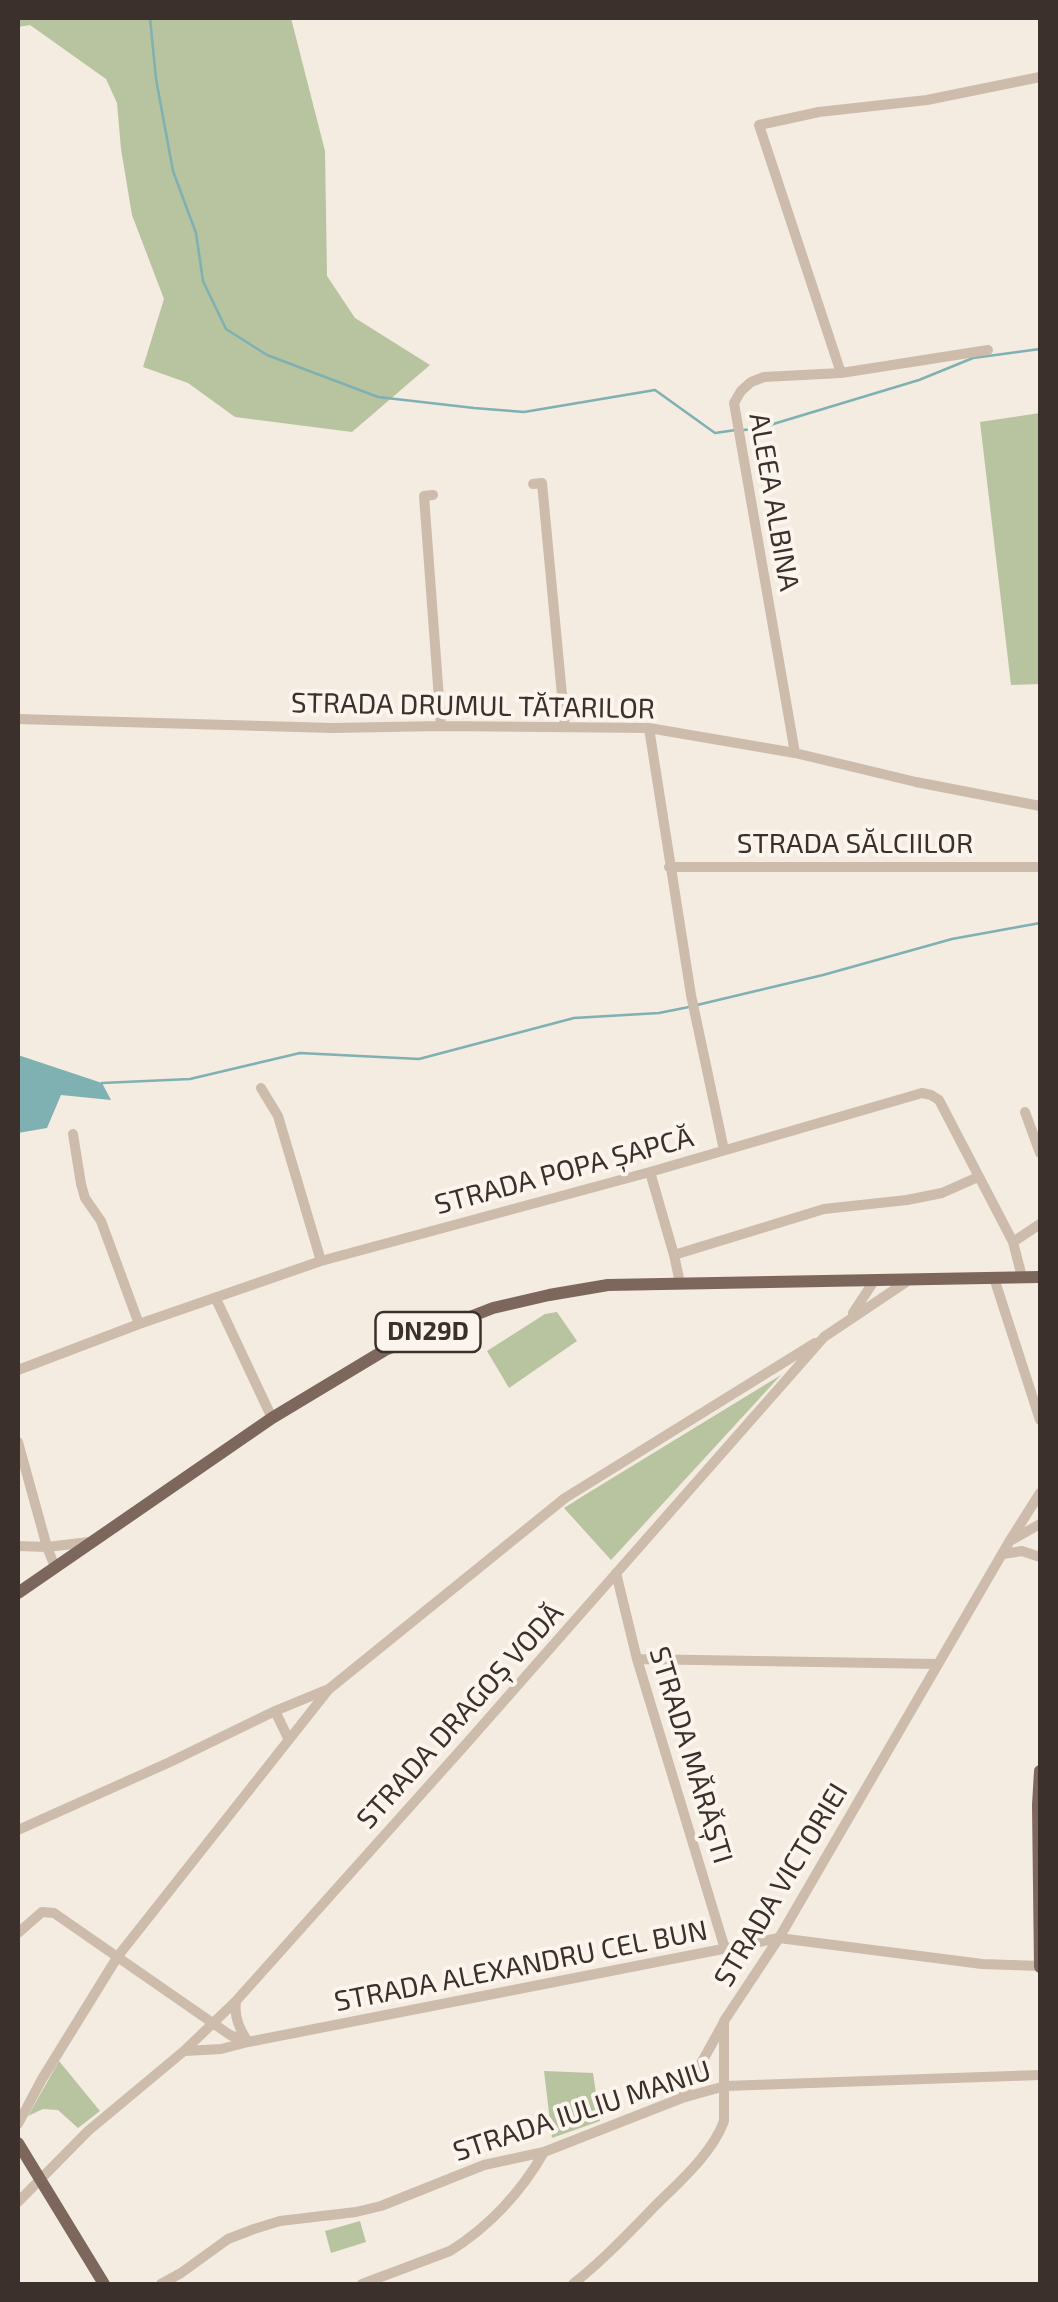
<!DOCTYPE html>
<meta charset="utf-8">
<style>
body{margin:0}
#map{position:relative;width:1058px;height:2302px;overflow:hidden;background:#f4ebe1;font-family:"Exo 2",sans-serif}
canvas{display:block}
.frame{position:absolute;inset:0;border:20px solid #3b302b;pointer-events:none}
</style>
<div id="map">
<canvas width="1058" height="2302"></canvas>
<div class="frame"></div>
</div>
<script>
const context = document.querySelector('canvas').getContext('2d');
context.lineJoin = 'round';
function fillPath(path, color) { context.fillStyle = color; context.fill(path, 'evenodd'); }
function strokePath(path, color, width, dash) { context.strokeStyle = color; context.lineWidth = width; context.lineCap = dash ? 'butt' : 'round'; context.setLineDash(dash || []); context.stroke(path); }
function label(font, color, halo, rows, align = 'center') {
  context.font = font + ' "Exo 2",sans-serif'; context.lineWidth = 8; context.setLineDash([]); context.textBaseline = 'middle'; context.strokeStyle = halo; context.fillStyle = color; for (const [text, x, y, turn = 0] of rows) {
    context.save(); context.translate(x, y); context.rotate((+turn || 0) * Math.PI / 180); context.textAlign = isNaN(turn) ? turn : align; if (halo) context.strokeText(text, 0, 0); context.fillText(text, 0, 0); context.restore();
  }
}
fillPath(new Path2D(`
 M18,18h273l34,133 2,125 28,42 75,47 -78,67 -117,-15 -47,-34 -45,-16 21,-68 -32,-84 -11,-66 -4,-46 -11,-24 -76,-54 -12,2z
 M1040,413v271l-29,1 -31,-263z
 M557,1312l20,29 -68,47 -22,-37 58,-37z
 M781,1375l-170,185 -47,-52 19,-12z
 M59,2061l41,50 -22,17 -20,-18 -15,-1 -15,7z
 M544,2071l49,2 7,48 -48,17z
 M360,2221l6,21 -35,11 -6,-22z`), '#b8c4a0');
fillPath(new Path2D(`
 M18,1055l84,28 9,17 -50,-5 -14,33 -29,5z`), '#7fb0b2');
strokePath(new Path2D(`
 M150,18l6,61 17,92 23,62 7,48 23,48 41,26 111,42 96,11 50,4 131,-22 60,43 21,-3
 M744,430l16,-2 159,-48 54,-22 67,-9
 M697,1005l126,-30 129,-36 88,-16
 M102,1083l88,-4 110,-26 119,6 155,-41 85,-5 30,-6`), '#7fb0b2', 2.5);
strokePath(new Path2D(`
 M841,373l-82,-248 60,-13 108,-12 113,-23
 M533,484l9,-1 23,244
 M433,495l-9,1 17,230
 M18,719l315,9 108,-2 208,2 146,25 121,29 124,24
 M649,728l42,267 33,155
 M795,753l-61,-350 7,-12 10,-9 13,-5 77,-4 147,-23
 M669,867h371
 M261,1088l17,28 43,145
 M1025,1112l15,41
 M73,1134l8,50 4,14 16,23 38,103
 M650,1172l24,83
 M1013,1242l27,-18
 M994,1278l46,142
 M680,1283l-6,-28 150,-46 83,-9 35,-7 36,-16
 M216,1299l56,119
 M853,1313l21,-32
 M18,1370l121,-46 182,-63 329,-89 272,-79 9,2 8,5 74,142 9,35
 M18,1442l29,105 8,20
 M1010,1541l30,-17
 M18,1546l29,1 42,-5
 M1003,1554l19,-3 18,6
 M616,1573l21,86 88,290
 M637,1659l301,5
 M275,1711l13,27
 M18,1830l152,-68 105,-51 51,-21
 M18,1933l24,-21 12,1 176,122 18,7 531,-104 203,26 58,2
 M185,2051l36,-2 27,-7c-9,-14 -14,-25 -12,-41
 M682,2098l42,-76
 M18,2124l24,-45 76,-123 211,-267 236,-191 250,-155
 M18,2202l70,-71 96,-80 52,-50 230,-257 358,-407 85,-57
 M161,2284l20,-11 47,-34 26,-10 26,-8 76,-9 25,-6 103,-41 60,-13 138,-54 43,-12 315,-11
 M362,2284l88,-33c39,-24 72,-60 94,-99
 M573,2284c29,-23 55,-50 81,-77 25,-25 58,-53 70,-86v-100l55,-83 230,-396 31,-49`), '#cdbbac', 10);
strokePath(new Path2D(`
 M18,1593l254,-175 113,-68 108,-42 56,-13 59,-10 432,-8
 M1040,1771l-2,34 2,162
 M18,2143l86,141`), '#7d675c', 12);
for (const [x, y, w] of [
 [428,1332,105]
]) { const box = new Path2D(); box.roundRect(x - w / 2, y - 20, w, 40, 8); context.fillStyle = '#fbf5ee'; context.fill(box); strokePath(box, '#3b302b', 2.5); }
label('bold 25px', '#3b302b', null, [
 ["DN29D",428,1332]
]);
label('28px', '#3b302b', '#fbf5ee', [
 ["ALEEA ALBINA",774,502,80],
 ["STRADA DRUMUL TĂTARILOR",473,706,1],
 ["STRADA SĂLCIILOR",855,844],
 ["STRADA POPA ȘAPCĂ",564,1171,-15],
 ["STRADA DRAGOȘ VODĂ",460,1716,-48],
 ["STRADA MĂRĂȘTI",691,1755,73],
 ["STRADA VICTORIEI",781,1885,-59],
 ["STRADA ALEXANDRU CEL BUN",521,1966,-11],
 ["STRADA IULIU MANIU",582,2111,-18]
]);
</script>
